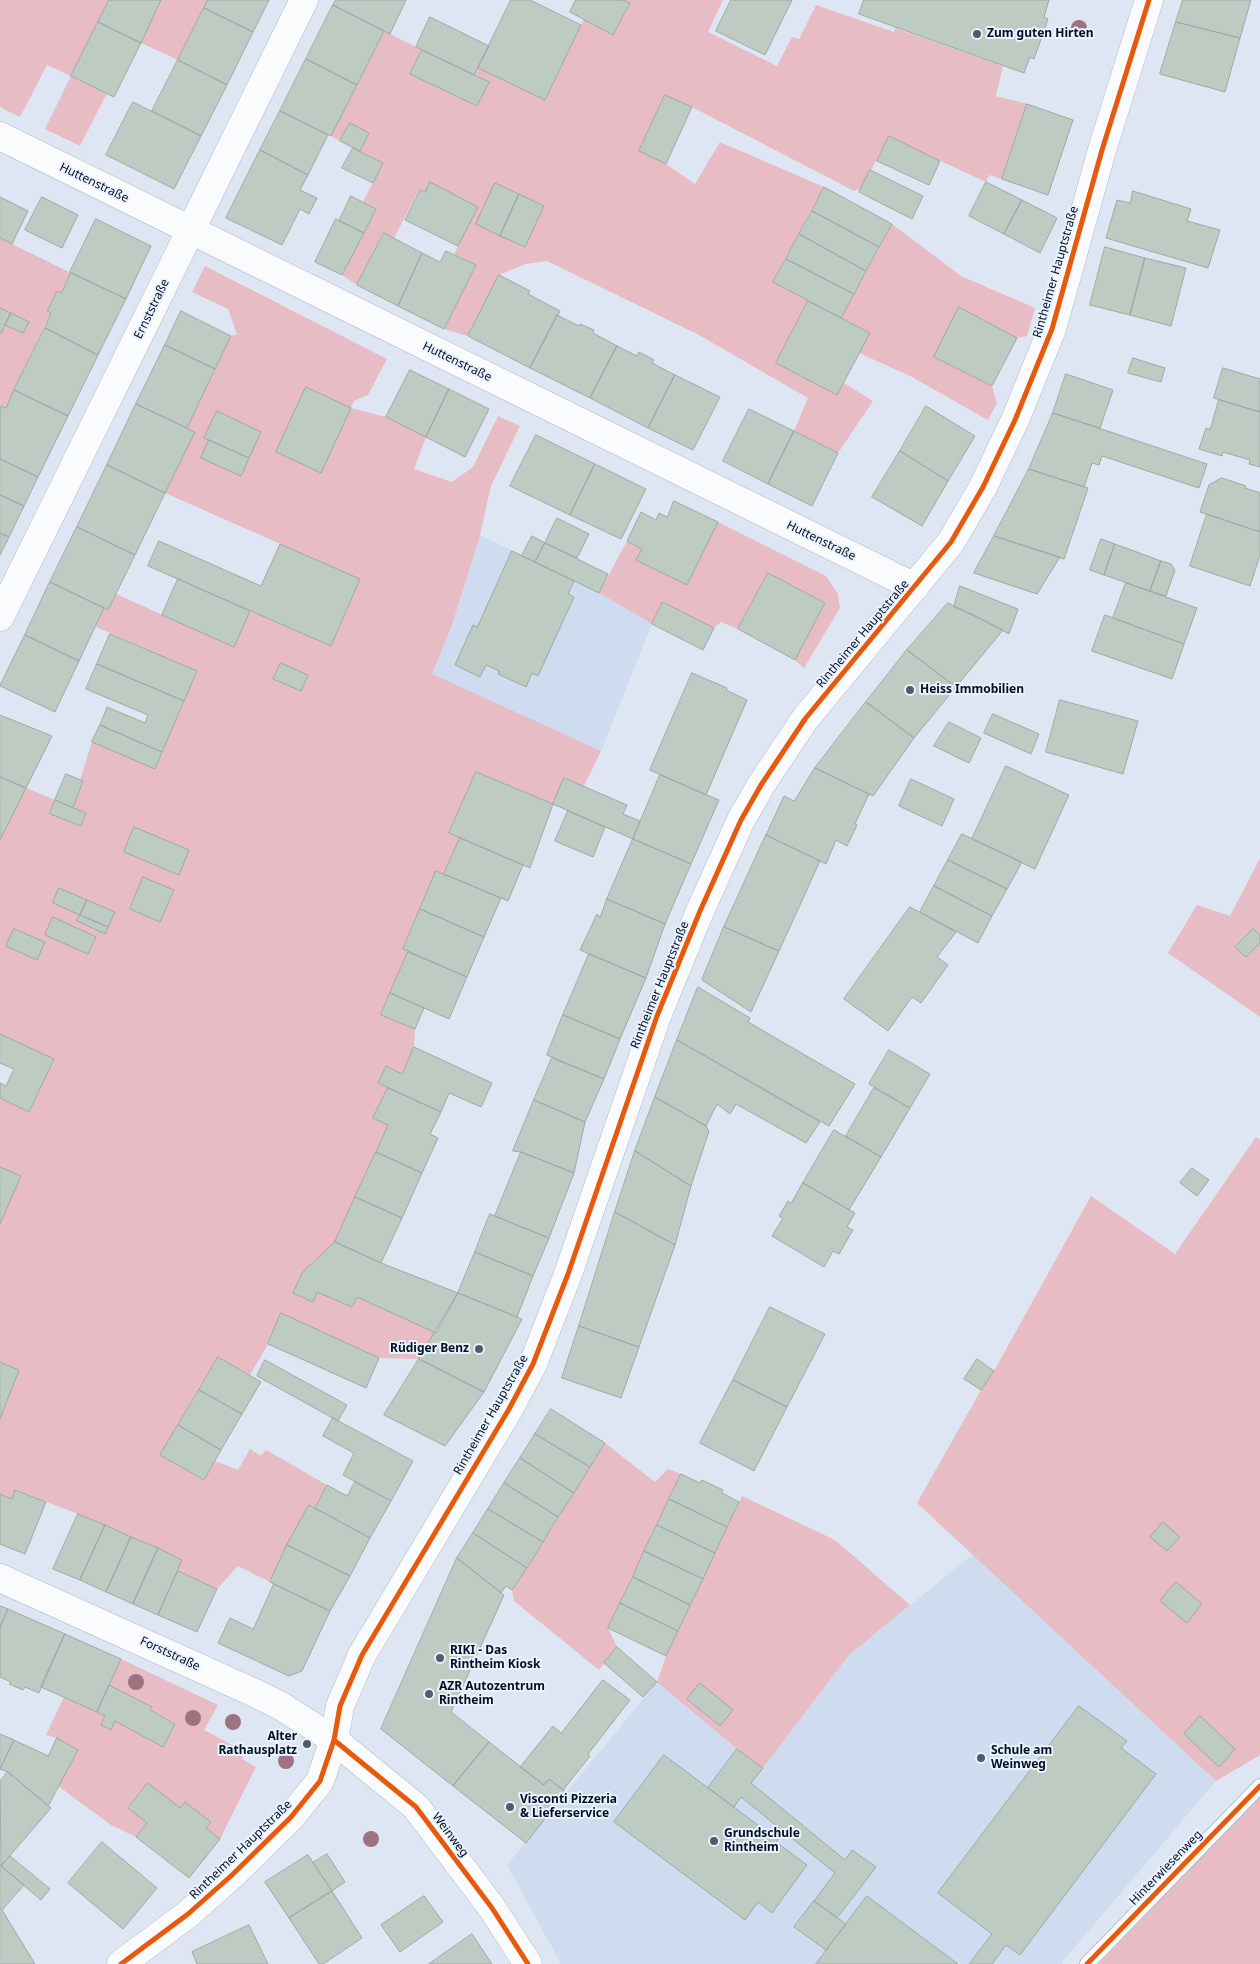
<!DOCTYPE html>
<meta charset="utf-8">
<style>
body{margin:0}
canvas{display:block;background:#dee6f3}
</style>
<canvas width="1260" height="1964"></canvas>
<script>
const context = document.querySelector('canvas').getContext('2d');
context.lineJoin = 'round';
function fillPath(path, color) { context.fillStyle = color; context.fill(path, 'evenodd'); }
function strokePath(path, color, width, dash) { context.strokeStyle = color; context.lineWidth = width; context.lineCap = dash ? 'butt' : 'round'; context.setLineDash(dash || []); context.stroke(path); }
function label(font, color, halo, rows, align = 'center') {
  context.font = font + ' "Noto Sans",sans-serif'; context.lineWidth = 4; context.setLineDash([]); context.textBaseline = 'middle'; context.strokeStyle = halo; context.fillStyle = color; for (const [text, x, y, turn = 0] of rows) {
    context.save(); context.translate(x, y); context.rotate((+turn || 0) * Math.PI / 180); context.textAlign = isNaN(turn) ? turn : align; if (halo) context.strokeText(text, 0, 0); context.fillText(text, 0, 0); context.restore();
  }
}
fillPath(new Path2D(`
 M480,535l119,58 53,31 -51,127 -170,-76 21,-50z
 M973,1554l243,227 -153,180 -2,3h-500l-54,-99 150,-183 80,67 26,19 86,-113z`), '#cfdcf0');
fillPath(new Path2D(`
 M0,0h109l-37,76 35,17 -27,53 -35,-17 26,-53 -24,-11 -27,52 -20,-10z
 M161,0h47l-30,60 -37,-17z
 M623,0h100l-15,32 69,34 15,-29 7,2 17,-34 78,27 1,-4 108,38 -7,30 31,8 -25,75 -13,-4 -3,7 -97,-45 -28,51 -7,3 -162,-84 -27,-12 -26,56 27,13 29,20 25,-42 104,45 -51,95 35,19 -32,62 61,32 7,-12 29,18 -35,52 -44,-22 14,-33 -111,-64 -150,-73 -22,3 -26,11 -31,61 -24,-7 31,-64 -21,-11 24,-47 -48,-24 -5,9 -6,-2 -25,48 -11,-4 -26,51 -15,-10 34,-66 -13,-7 20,-39 -23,-12 9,-18 -19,-10 -10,18 -9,-5 53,-105 38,19 -12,24 66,32 12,-24 -14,-7 4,-7 67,32 39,-81 29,16 17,-31z
 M892,224l69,52 74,32 -8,28 -10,2 -58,-31 -25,50 58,29 5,17 -9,17 -78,-44 -51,-23 11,-20 -29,-15z
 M0,238l71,35 -10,20 -4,-1 -10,19 4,2 -45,95 -5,-2 -1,2z
 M205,266l182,93 -19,36 -14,6 -3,7 35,9 40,20 -12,32 38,13 21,-15 25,-51 22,10 -29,60 -12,53 -27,86 -20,49 169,77 -17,35 -20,-7 -11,25 -77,-32 -27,61 11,5 -16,36 -8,-2 -33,77 5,3 -27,62 34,15 -1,18 -12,27 -16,-8 -8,17 10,5 -14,30 14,7 -53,117 -33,31 -9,20 20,9 4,-10 35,15 5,-10 79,36 -17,26 -40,-1 -98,-44 -13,30 -18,31 -32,-18 -57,98 43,25 11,-19 23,9 12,-21 11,7 5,-6 61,35 -12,23 -6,-3 -39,77 -32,-16 -21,23 -39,-18 4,-11 -104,-46 -62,-24 -4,9 -12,-5v-75l19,-49 -19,-8v-264l30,13 24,-52 -54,-25v-194l26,-52 29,12 -5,14 31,12 5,-13 -13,-5 10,-26 -3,-2 12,-38 63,26 42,-97 -101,-44 8,-19 4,2 8,-16 118,53 16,-36 81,35 29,-67 -195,-86 29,-61 -7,-4 44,-92 6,-2 -9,-25 -36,-17z
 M718,522l108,54 12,18 2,14 -36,60 -9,-8 30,-57 -57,-30 -30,56 -17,-7 -7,6 -51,-26 -11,22 -53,-31 28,-52 15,8 -6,11 48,23z
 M1260,858v159l-92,-64 29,-48 33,11z
 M1256,1137l4,3v615l-44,26 -299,-278 64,-113 13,-19 97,-175 84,58z
 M605,1443l50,39 13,-13 13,5 -73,154 9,19 -18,23 -85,-69 -2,-11z
 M742,1496l93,44 75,65 -61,50 -86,113 -26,-19 -80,-67 9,-26z
 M121,1659l97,46 -14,25 41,22 -3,7 14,8 -36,72 -72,-56 -20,25 19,15 -11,14 -25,-12 -53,-39 20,-36 -21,-12 -11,-3 18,-38 41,19 -4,9 10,5 4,-9 48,25 12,-23 -25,-13 1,-3 -42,-22z
 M1260,1795v169h-161z`), '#e7bcc4');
const building = new Path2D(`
 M109,0h52l-20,43 -43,-21z
 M208,0h61l-16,32 -49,-24z
 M336,0h70l-16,34 -57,-29z
 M511,0h19l51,25 -36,75 -67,-32z
 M576,0h47l7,3 -17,32 -43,-23z
 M731,0h61l-27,55 -49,-24z
 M864,0h185l-5,17 4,2 -14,40 -4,-2 -6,16 -165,-59z
 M1183,0h68l-11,38 -64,-16z
 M333,5l51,26 -27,54 -51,-26z
 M204,8l49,24 -26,53 -49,-25z
 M430,17l59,29 -15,29 -58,-28z
 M98,22l43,21 -27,54 -43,-21z
 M1176,22l64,16 -15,54 -65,-18z
 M422,50l67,32 -12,24 -67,-32z
 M306,59l51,26 -26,51 -51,-25z
 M178,60l49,25 -26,51 -49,-25z
 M665,95l27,12 -26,57 -27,-13z
 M133,102l68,34 -27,53 -68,-34z
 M1027,104l46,16 -25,75 -46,-16z
 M280,111l48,24 -20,40 -48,-25z
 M350,123l19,10 -9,18 -20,-10z
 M889,136l51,25 -11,24 -52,-24z
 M353,148l30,15 -10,20 -31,-15z
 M260,150l48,25 -8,15 17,8 -8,16 -9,-5 -18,36 -56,-27z
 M870,170l53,26 -11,23 -53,-27z
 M430,182l48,25 -20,39 -53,-26 15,-30 5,2z
 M986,182l36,18 -18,34 -35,-18z
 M495,183l24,11 -19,42 -24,-12z
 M824,187l68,37 -13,23 -67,-36z
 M1133,191l58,18 -4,12 33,9 -12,38 -102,-30 11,-38 13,3z
 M519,194l25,12 -19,41 -25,-11z
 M351,196l25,13 -12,24 -25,-12z
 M0,197l28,14 -16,33 -12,-6z
 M42,197l36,18 -16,33 -37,-18z
 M1022,200l35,18 -17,35 -36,-19z
 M812,211l67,36 -13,24 -67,-37z
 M96,219l55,27 -25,53 -56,-27z
 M336,219l28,14 -22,42 -27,-13z
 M384,233l38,20 -24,53 -41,-21z
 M799,234l67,37 -12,23 -68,-35z
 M1105,247l40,11 -15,57 -40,-10z
 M446,251l30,14 -32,64 -46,-23 24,-53 18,9z
 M1145,258l41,10 -15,58 -41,-11z
 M786,259l68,35 -13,24 -68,-36z
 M71,273l55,26 -28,56 -53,-27 6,-15 -4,-2 10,-20 4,2z
 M499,275l31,16 -2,3 32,17 -30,57 -62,-32z
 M808,301l62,32 -33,62 -61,-32z
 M959,307l58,31 -25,48 -58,-29z
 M0,308l11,5 -10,20h-1z
 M181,311l50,25 -16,33 -50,-24z
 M11,313l18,9 -6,11 -18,-8z
 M557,315l22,11 1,-2 14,6 -1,3 24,13 -27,52 -60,-30z
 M45,328l53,27 -30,61 -54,-26z
 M165,345l50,24 -28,59 -51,-24z
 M617,346l20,10 2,-4 15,8 -2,3 23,12 -27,53 -58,-30z
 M1133,358l32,10 -4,14 -33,-9z
 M1223,368l37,11v33l-46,-14z
 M410,370l39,19 -23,48 -40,-20z
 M1066,374l47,16 -13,38 -47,-15z
 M675,375l45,22 -27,53 -45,-22z
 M306,387l45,21 -30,65 -45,-21z
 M449,389l40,20 -24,48 -39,-20z
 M14,390l54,26 -30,61 -38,-18v-51l1,-2 5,2z
 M1219,400l41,12v55l-11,-3 1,-4 -27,-8 -1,4 -23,-7 7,-21 4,1z
 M136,404l59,28 -30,61 -58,-28z
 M926,406l49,30 -27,45 -48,-30z
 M749,409l45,22 -26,53 -45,-23z
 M217,411l44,21 -12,26 -45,-20z
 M1053,413l154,51 -8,24 -97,-32 -3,9 -7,-2 -8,24 -55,-18z
 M794,431l44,22 -26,53 -44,-22z
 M536,435l59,29 -25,51 -60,-29z
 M209,440l40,18 -8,18 -40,-18z
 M900,451l48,30 -26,45 -50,-29z
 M0,459l38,18 -14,29 -24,-11z
 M595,464l51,25 -25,50 -51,-24z
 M107,465l58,28 -30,62 -58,-28z
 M1029,469l59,19 -24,71 -70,-23z
 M1222,478l24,8 -1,2 15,5v39l-60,-20 9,-27z
 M0,495l24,11 -15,31 -9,-4z
 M674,501l44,21 -31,63 -51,-25 6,-11 -15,-8 14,-29 15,8 3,-7 8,4z
 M1207,514l53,18v23l-10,31 -60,-20z
 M557,518l32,16 -12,24 -32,-15z
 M77,527l58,28 -27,55 -58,-28z
 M0,533l9,4 -9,18z
 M532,536l13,7 -10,19 -13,-6z
 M994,536l66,21 -23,37 -63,-21z
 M1101,539l14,5 -11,31 -14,-5z
 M159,541l102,45 19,-42 80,35 -29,67 -183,-80z
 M545,543l63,31 -9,19 -64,-31z
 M1115,544l46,17 -11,30 -46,-16z
 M512,551l62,30 -6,13 6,3 -36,79 -6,-3 -6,14 -28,-13 1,-3 -13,-6 -6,12 -25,-12 18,-40 4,2z
 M1161,561l10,3 4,6 -9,26 -16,-5z
 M768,573l57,30 -30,57 -57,-31z
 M178,579l72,32 -16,36 -72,-32z
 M50,582l54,26 -25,53 -54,-26z
 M1126,583l71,25 -13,36 -71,-26z
 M960,586l58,23 -9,25 -35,-19 -20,-8z
 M663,602l51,26 -11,22 -51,-26z
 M948,603l55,27 -47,57 -49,-37z
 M1105,615l79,29 -12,35 -80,-28z
 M110,634l87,37 -13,30 -87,-37z
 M25,635l54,26 -24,51 -55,-26z
 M907,650l49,37 -42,51 -48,-36z
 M281,663l27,12 -7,16 -28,-12z
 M97,664l87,37 -22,51 -62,-27 7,-18 38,16 3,-8 -62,-26z
 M692,673l35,15 -1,2 21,10 -41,95 -56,-25z
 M1060,700l78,21 -15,53 -77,-22z
 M866,702l48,36 -41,58 -58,-28z
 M993,714l46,20 -8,20 -47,-21z
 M0,715l52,21 -26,52 -26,-11z
 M949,722l32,16 -12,25 -35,-17z
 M100,725l62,27 -7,17 -63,-27z
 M1006,766l63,29 -34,74 -63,-30z
 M815,768l54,26 -14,30 2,1 -10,21 -11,-6 -10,24 -60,-29 18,-39 10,5z
 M476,772l77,32 -23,64 -81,-35z
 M66,774l17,7 -10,27 -18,-8z
 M660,775l59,25 -28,64 -58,-25z
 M0,777l26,11 -26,52z
 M564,778l63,27 -4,9 17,7 -7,18 -80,-35z
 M911,779l43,20 -12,27 -43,-20z
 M55,800l31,13 -5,13 -31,-12z
 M568,811l37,16 -12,30 -38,-16z
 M134,827l55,23 -10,25 -55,-23z
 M962,834l60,28 -15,27 -59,-29z
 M766,835l54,26 -41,90 -55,-24z
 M460,838l63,27 -15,36 -64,-27z
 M633,839l58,25 -26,60 -58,-25z
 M948,860l59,29 -15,27 -58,-30z
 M436,871l65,27 -17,39 -64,-28z
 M143,877l31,13 -14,32 -30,-13z
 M934,886l58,30 -14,27 -58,-31z
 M59,888l28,12 -7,15 -27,-12z
 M607,899l58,25 -19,54 -66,-28 17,-36 3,3z
 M87,900l28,12 -7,15 -28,-12z
 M910,907l46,25 -19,25 11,8 -27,38 -9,-6 -24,34 -44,-32z
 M420,909l64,28 -17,40 -64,-28z
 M80,915l28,12 -3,7 -28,-13z
 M53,917l43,20 -8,17 -43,-19z
 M724,927l55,24 -28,61 -49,-32z
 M14,929l31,13 -8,18 -31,-14z
 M1253,929l7,6v8l-14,14 -11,-10z
 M408,952l59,25 -18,42 -59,-26z
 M589,954l57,24 -26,61 -57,-24z
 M698,987l52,31 -2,4 107,62 -26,42 -152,-86z
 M390,993l34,15 -9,21 -34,-14z
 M563,1015l57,24 -16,40 -57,-24z
 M0,1034l54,25 -25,53 -29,-14v-15l6,3 8,-17 -14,-6z
 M677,1040l143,82 -14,21 -70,-39 -6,10 -13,-10 -11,22 -51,-29z
 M414,1047l78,36 -11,24 -32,-14 -8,19 -63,-29 8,-17 16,8z
 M889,1050l41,24 -20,34 -41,-24z
 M552,1058l52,21 -19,43 -51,-22z
 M388,1088l53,24 -11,22 8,4 -16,35 -46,-21 12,-27 -15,-7z
 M874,1088l36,20 -29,49 -35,-21z
 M655,1097l51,29 3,5 -18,55 -56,-35z
 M534,1100l51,22 -11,51 -53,-21 -8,-1z
 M834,1130l47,27 -32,53 -46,-27z
 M635,1151l56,35 -16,59 -60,-33z
 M376,1152l46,21 -20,45 -47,-21z
 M521,1152l53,21 -25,65 -54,-22z
 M0,1167l21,9 -21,48z
 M1192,1168l17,12 -12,16 -17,-13z
 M803,1183l52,30 -8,14 6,3 -14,24 -6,-3 -9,16 -52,-31 11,-18 -4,-2 9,-15 3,2z
 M355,1197l47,21 -21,45 -46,-21z
 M615,1212l60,33 -36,102 -60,-21z
 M490,1214l59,24 -16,38 -58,-24z
 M335,1242l46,21 77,30 -22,40 -79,-36 -5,10 -35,-15 -4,10 -20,-9 9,-20z
 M475,1252l58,24 -16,41 -59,-24z
 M458,1293l64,26 -38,73 -65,-33z
 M770,1307l55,27 -38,73 -54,-27z
 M281,1313l98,45 -13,30 -98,-44z
 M579,1326l60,21 -18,51 -59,-20z
 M218,1357l43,25 -19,32 -43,-24z
 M419,1359l65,33 -39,54 -61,-31z
 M977,1359l17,12 -13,19 -17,-11z
 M265,1360l82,45 -9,16 -81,-45z
 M0,1362l19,8 -19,49z
 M733,1380l54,27 -33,64 -54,-28z
 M199,1390l43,24 -21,36 -43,-25z
 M551,1409l54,34 -15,24 -55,-33z
 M333,1418l80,43 -22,40 -48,-26 11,-22 -31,-17z
 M178,1425l43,25 -17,30 -44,-25z
 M535,1434l55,33 -16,26 -54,-35z
 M520,1458l54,35 -16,24 -54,-34z
 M681,1474l19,9 2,-3 21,10 -1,3 17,9 -12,25 -58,-28z
 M355,1482l36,19 -21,37 -55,-30 12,-23 20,11z
 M504,1483l54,34 -15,25 -55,-33z
 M15,1490l31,12 -21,52 -25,-10v-50l12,5z
 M669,1499l58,28 -12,26 -58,-28z
 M309,1505l61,33 -20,38 -63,-31z
 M488,1509l55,33 -16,26 -54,-35z
 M78,1514l27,11 -25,55 -27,-11z
 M1163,1522l17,15 -13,14 -17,-14z
 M105,1525l26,12 -25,55 -26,-12z
 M657,1525l58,28 -12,26 -59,-28z
 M473,1533l54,35 -15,22 -6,-4 -5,7 -44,-35z
 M131,1537l27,11 -25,56 -27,-12z
 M287,1545l63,31 -20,35 -60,-29z
 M158,1548l24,12 -24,55 -25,-11z
 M644,1551l59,28 -13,26 -57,-28z
 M457,1558l47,37 -53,117 38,30 -36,44 -72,-57z
 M178,1571l39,18 -20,43 -39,-17z
 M633,1577l57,28 -12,26 -58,-28z
 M1176,1582l26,22 -15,19 -27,-22z
 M274,1584l56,27 -28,60 -13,5 -71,-33 12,-25 23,11z
 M620,1603l58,28 -12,25 -58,-28z
 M0,1606l8,3 -8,19z
 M8,1609l57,25 -26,59 -14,-6 -2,3 -14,-6 2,-2 -11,-5v-49z
 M65,1634l56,25 -24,53 -56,-25z
 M617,1647l40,35 -14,15 -39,-34z
 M603,1680l27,20 -42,54 2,2 -27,34 -14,-11 -5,6 -24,-18 33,-41 8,7z
 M700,1683l33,27 -13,16 -33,-27z
 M109,1685l43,22 -2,3 25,14 -12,23 -48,-26 -4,9 -10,-5 4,-9 -8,-4z
 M1079,1706l48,35 -6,7 35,26 -136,181 -14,-10 -14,19h-23l23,-30 -54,-41z
 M1200,1716l35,33 -16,18 -35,-33z
 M0,1734l14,6 -14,29z
 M57,1738l21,12 -30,56 -40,-34 -8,-3 14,-29 34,16z
 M489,1742l55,43 5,-6 17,13 -40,51 -73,-57z
 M737,1749l26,19 -12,15 94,77 7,-10 24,17 -39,51 -23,-17 21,-28 -94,-76 -7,10 -26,-19z
 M664,1755l114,85 -2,2 31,23 -35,48 -14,-11 -13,18 -131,-98z
 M8,1772l43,36 -50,58 -1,-85z
 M148,1783l32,25 5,-6 26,20 -5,6 14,11 -31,39 -53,-41 11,-14 -19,-15z
 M102,1842l55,46 -34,41 -55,-46z
 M327,1854l18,28 -13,9 -19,-28z
 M308,1855l24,36 -43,27 -24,-36z
 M10,1856l40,33 -9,11 -40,-34z
 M0,1865l24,20 -22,25 -2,-2z
 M332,1891l30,47 -39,26h-4l-30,-46z
 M424,1896l19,26 -43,30 -19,-27z
 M867,1896l91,68h-142z
 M814,1901l32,23 -20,26 -32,-23z
 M0,1908l2,2 33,54h-35z
 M249,1925l19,39h-71l-5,-12z
 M472,1934l20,30h-63z`);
fillPath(building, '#bdcbc2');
strokePath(building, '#9ea9a5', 1);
const lane = new Path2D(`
 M1087,1964l173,-178`);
const street = new Path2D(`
 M0,136l915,451
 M0,617l304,-617
 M0,1578l257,116 24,12 53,34 82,67 76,101 36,56
 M121,1964l67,-50 44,-39 59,-58 29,-36 14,-41 6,-34 22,-51 147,-246 24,-45 35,-90 89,-258 43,-105 41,-91 20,-35 44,-66 146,-177 32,-55 32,-67 37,-91 50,-179 47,-150`);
strokePath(lane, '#afbaca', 16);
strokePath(street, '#afbaca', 29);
strokePath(lane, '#fafbfd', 14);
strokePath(street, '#fafbfd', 28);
strokePath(new Path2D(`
 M334,1740l82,67 76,101 36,56
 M121,1964l67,-50 44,-39 59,-58 29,-36 14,-41 6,-34 22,-51 147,-246 24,-45 35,-90 89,-258 43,-105 41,-91 20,-35 44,-66 146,-177 32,-55 32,-67 37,-91 50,-179 47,-150
 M1087,1964l173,-178`), '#e8590c', 5);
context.fillStyle = '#9e7281';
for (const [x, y] of [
 [1079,28],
 [136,1682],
 [193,1718],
 [233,1722],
 [286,1761],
 [371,1839]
]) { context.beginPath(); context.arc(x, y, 8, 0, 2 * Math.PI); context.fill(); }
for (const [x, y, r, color] of [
 [977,34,5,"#505b6c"],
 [910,690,5,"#505b6c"],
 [479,1349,5,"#505b6c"],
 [440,1658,5,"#505b6c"],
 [429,1694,5,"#505b6c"],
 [307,1744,5,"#505b6c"],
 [981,1758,5,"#505b6c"],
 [510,1807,5,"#505b6c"],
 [714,1841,5,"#505b6c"]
]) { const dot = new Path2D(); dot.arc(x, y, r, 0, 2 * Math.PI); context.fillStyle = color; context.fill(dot); strokePath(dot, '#e9f2fd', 2); }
label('bold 12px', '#031023', '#e9f2fd', [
 ["Zum guten Hirten",987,34],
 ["Heiss Immobilien",920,690],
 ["Rüdiger Benz",469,1349,"right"],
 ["RIKI - Das",450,1651],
 ["Rintheim Kiosk",450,1665],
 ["AZR Autozentrum",439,1687],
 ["Rintheim",439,1701],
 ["Alter",297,1737,"right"],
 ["Rathausplatz",297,1751,"right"],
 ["Schule am",991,1751],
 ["Weinweg",991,1765],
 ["Visconti Pizzeria",520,1800],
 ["& Lieferservice",520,1814],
 ["Grundschule",724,1834],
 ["Rintheim",724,1848]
], 'left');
label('12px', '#031023', '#e9f2fd', [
 ["Huttenstraße",94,183,26],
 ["Rintheimer Hauptstraße",1056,272,-74],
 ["Ernststraße",152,309,-64],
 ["Huttenstraße",457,362,26],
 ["Huttenstraße",821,541,26],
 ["Rintheimer Hauptstraße",863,634,-50],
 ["Rintheimer Hauptstraße",660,985,-68],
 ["Rintheimer Hauptstraße",491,1415,-60],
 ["Forststraße",170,1654,25],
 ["Weinweg",450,1835,53],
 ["Rintheimer Hauptstraße",241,1850,-44],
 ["Hinterwiesenweg",1166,1868,-46]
]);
</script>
